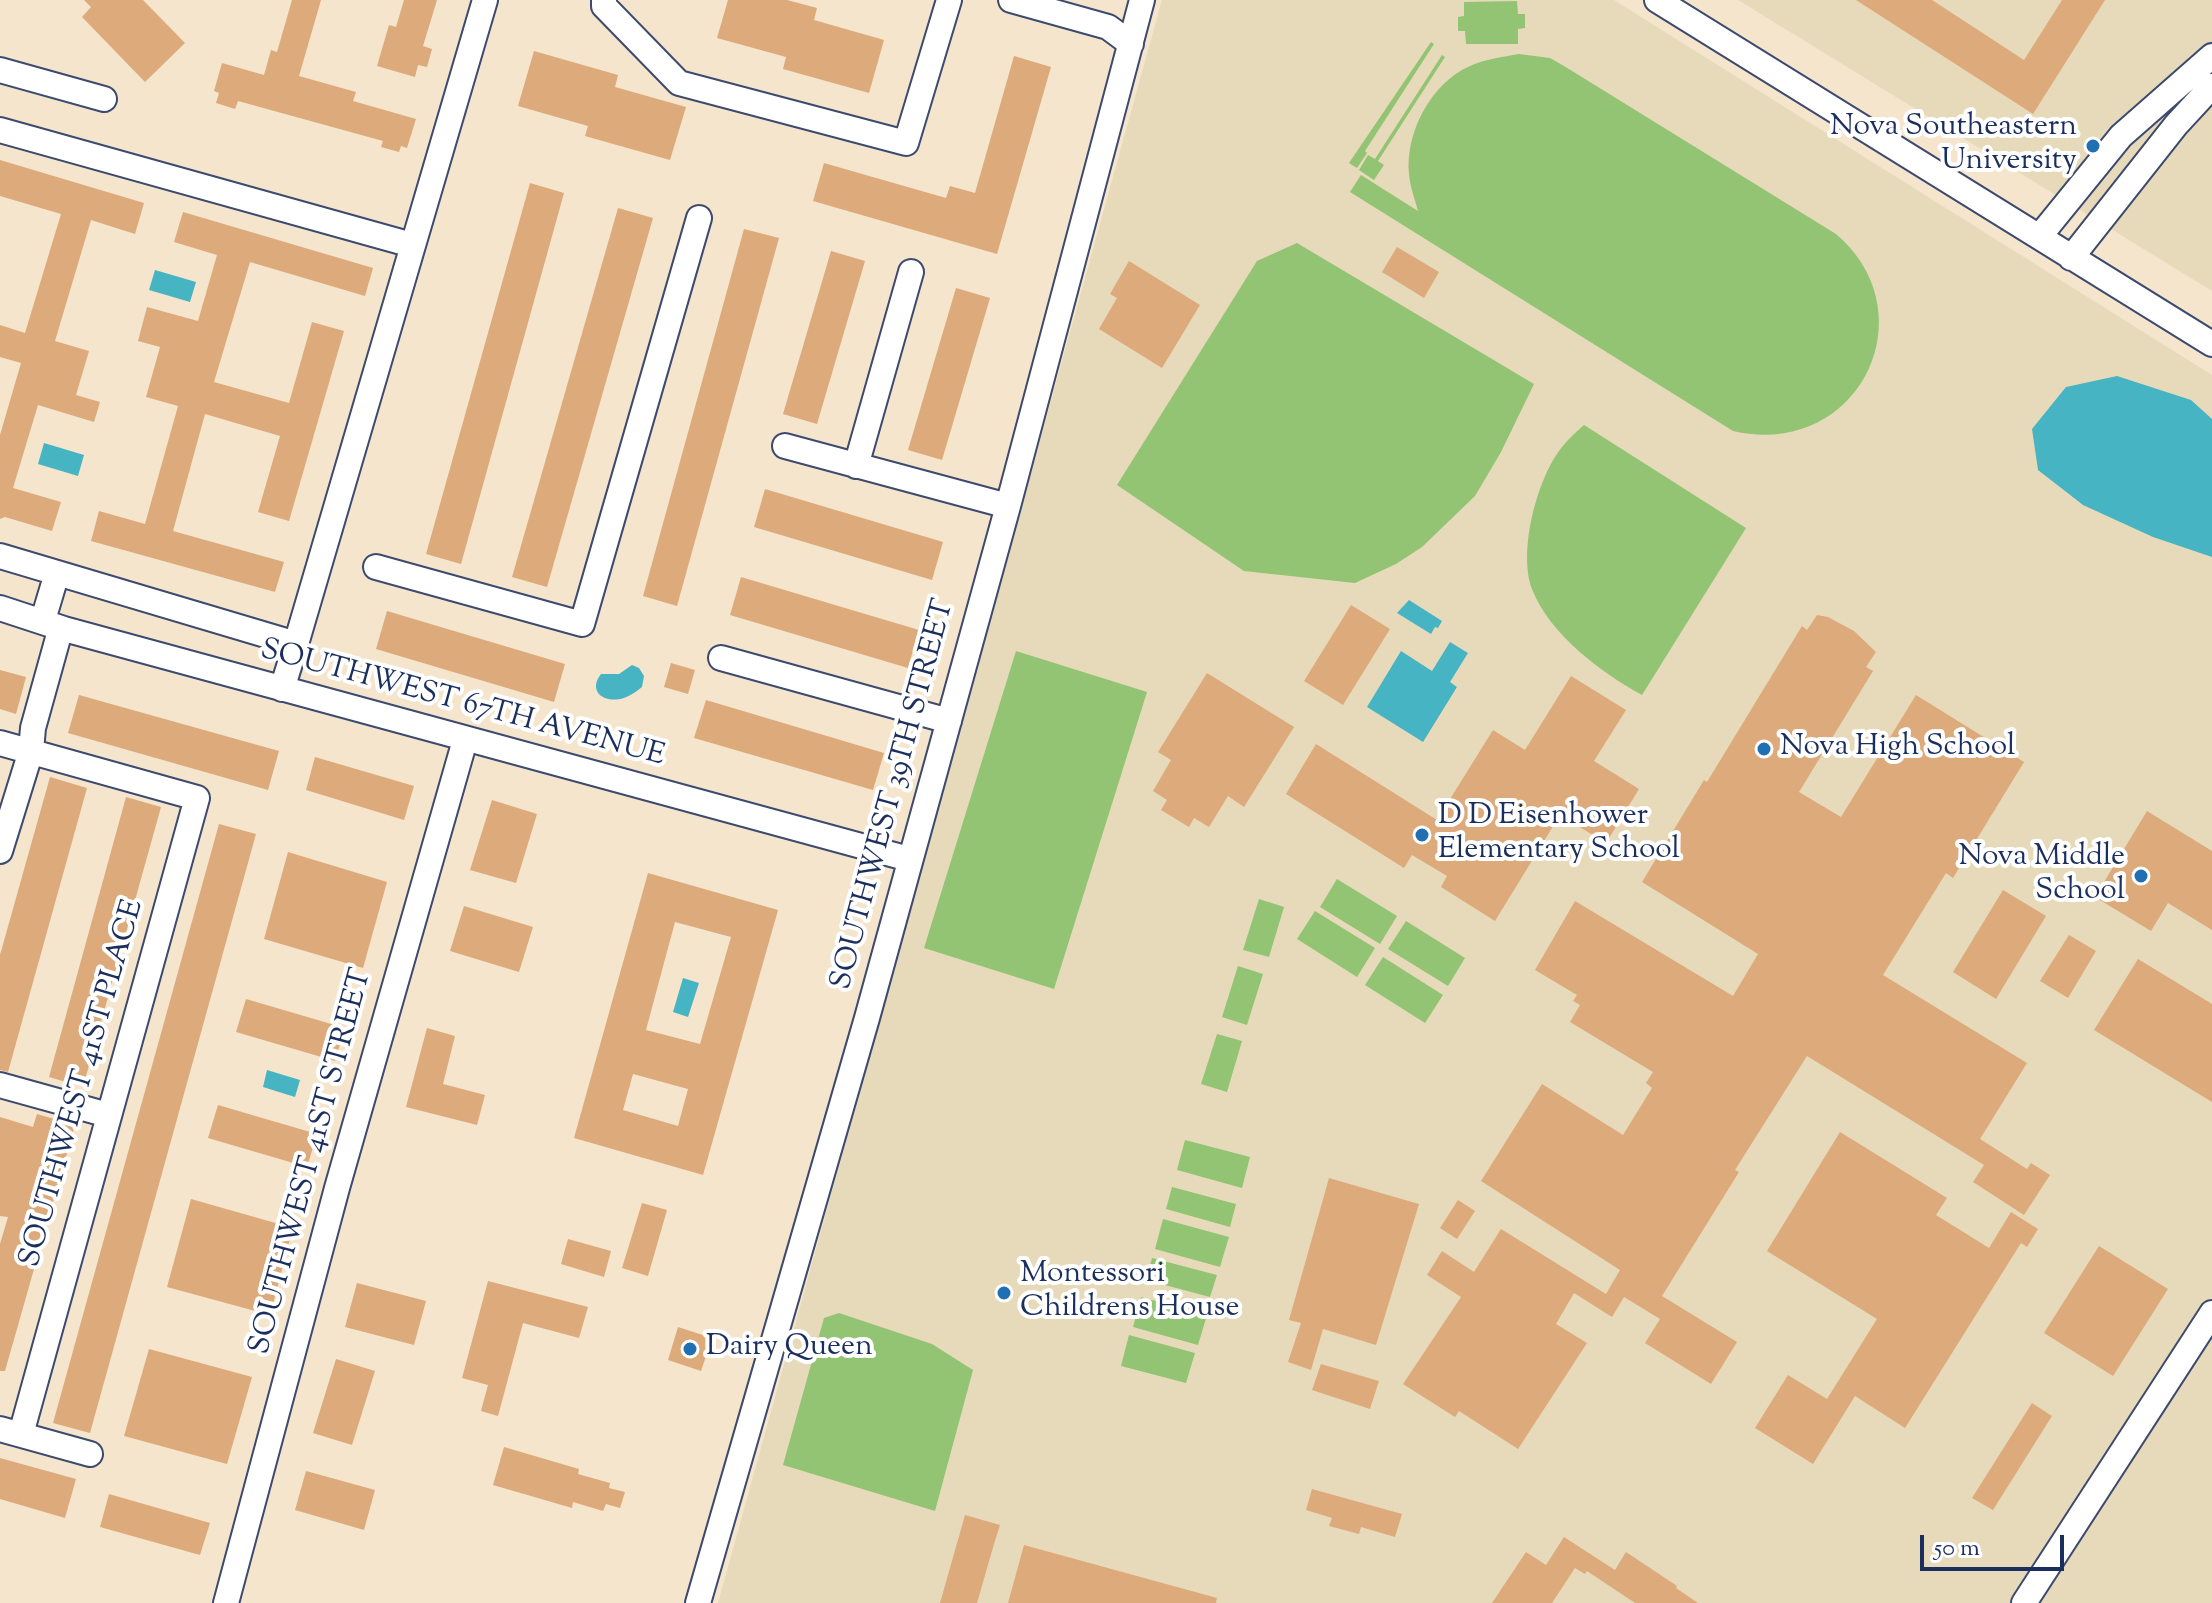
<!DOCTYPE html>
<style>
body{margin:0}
#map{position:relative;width:2212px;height:1603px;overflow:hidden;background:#f4e5cc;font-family:"Sorts Mill Goudy",serif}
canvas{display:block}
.scale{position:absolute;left:1920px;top:1535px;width:144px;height:36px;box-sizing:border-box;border:4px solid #1b2f5e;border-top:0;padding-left:10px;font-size:24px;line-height:28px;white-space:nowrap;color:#1b2f5e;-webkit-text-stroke:6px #fff;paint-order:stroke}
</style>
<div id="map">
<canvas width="2212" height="1603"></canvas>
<div class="scale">50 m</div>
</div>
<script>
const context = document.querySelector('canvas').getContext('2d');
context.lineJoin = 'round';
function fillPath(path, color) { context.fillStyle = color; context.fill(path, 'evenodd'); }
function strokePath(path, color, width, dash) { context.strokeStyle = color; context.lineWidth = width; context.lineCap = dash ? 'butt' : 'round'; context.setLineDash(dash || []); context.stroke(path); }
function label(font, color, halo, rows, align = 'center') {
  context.font = font + ' "Sorts Mill Goudy",serif'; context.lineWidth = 8; context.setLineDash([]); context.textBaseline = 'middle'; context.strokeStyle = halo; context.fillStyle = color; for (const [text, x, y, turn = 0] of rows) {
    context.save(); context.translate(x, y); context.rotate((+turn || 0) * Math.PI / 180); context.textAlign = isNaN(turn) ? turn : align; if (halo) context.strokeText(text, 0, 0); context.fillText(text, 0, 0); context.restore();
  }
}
fillPath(new Path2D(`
 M1162,0h452l598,375v1228h-1494z
 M1738,0h474v291z`), '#e7daba');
fillPath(new Path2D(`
 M1517,1l1,13h7v14l-7,1v15h-52l-1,-13h-7v-14l6,-1v-14z
 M1431,42l3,2 -69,107 2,2 -10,15 -8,-5z
 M1519,54l31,4 14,8 272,168c94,80 22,226 -103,197l-383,-239 11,-17 57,36c-3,-12 -8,-24 -9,-37 -4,-41 22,-91 61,-108 16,-7 32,-9 49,-12z
 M1442,55l3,2 -67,104 6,4 -10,15 -15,-10 9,-15 7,4z
 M1297,243l237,141 -33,68 -26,44 -53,51 -26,17 -41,19 -111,-12 -127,-86 140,-224z
 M1584,425l162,103 -104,167c-40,-22 -93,-61 -110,-106 -14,-38 5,-111 30,-142 6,-8 14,-15 22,-22z
 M1016,651l131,41 -93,297 -130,-41z
 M1337,879l60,37 -17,28 -60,-37z
 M1259,899l25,8 -15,50 -26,-7z
 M1315,911l60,37 -18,29 -60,-38z
 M1406,921l59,37 -17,28 -60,-37z
 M1383,957l60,38 -18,28 -60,-38z
 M1238,966l25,8 -16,51 -25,-8z
 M1217,1034l25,7 -15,51 -26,-8z
 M1185,1140l65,17 -8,31 -65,-18z
 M1172,1187l64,17 -6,23 -64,-18z
 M1163,1219l66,18 -9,30 -65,-18z
 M1152,1258l65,17 -7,22 -64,-17z
 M1141,1297l66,18 -9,30 -65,-18z
 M839,1313l93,31 41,26 -38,141 -152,-46 41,-147z
 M1129,1335l66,18 -9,30 -65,-17z`), '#92c474');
fillPath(new Path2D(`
 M155,270l41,12 -6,20 -41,-12z
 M2117,376l74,24 21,19v138l-59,-20 -70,-32 -45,-35 -6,-41 34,-42z
 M44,443l40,12 -6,21 -40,-12z
 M1409,600l33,21 -4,7 -3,-1 -4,7 -34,-21z
 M1450,642l18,11 -18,29 7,5 -34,55 -56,-35 34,-56 31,20z
 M632,665l7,3 5,8 -2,11c-5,4 -12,9 -18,11 -19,6 -37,-6 -23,-24h18z
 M683,978l16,5 -11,34 -15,-5z
 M267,1070l33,10 -5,17 -32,-10z`), '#47b4c3');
fillPath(new Path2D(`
 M84,0h59l42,43 -40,39 -63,-65 9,-10z
 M292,0h29l-22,76 57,16 -3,9 63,18 -9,29 -6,-2 -2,6 -18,-5 2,-6 -145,-40 -3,8 -19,-6 3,-10 -5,-2 8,-28 42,12 7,-25 6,2z
 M404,0h33l-14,46 9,3 -5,18 -9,-2 -3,12 -38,-11 12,-41 7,2z
 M728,0h59l30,8 -3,12 70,20 -15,53 -86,-24 3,-12 -69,-19z
 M1856,0h76l92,60 38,-60h43l-72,114z
 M534,51l84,24 -3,12 71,20 -16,53 -85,-24 3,-10 -70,-20z
 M1014,56l37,11 -54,187 -184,-53 11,-38 122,35 4,-12 25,7z
 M0,160l144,43 -9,31 -44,-14 -36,121 34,10 -13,44 24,7 -6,20 -56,-17 -25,83 48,14 -9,29 -47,-14 -5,2v-84l21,-72 -21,-6v-32l25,8 36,-119 -61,-18z
 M530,183l34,10 -103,371 -35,-10z
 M618,208l35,10 -106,369 -35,-10z
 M183,212l190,56 -8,28 -115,-34 -36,120 75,21 23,-81 32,9 -55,190 -31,-9 22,-76 -75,-22 -32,117 111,31 -9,30 -184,-51 8,-30 46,13 33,-118 -32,-9 14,-50 -22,-6 9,-34 51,14 19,-66 -43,-13z
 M744,229l35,9 -102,368 -34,-10z
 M1397,247l42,25 -15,26 -42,-26z
 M831,251l34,10 -48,163 -34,-10z
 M1129,261l71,44 -38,63 -63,-39 18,-31 -7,-4z
 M956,288l34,10 -48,162 -34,-10z
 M765,489l178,53 -11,38 -178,-53z
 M741,577l178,53 -11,38 -178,-53z
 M1351,605l39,24 -47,76 -39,-24z
 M387,611l178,53 -11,38 -178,-53z
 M1817,615l11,2 26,14 22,21 -10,15 7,4 -74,121 42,25 75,-122 108,67 -71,116 -7,-5 -63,102 144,88 -47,76 47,30 4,-6 19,12 -26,40 -51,-33 11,-17 -177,-109 -72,114 4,2 -77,124 75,46 -26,42 -66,-41 15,-24 -36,-22 -12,20 -38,-24 -18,31 31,19 -69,106 -59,-38 -4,6 -52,-33 58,-87 -34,-22 15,-24 32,21 27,-43 105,65 14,-24 -139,-89 61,-97 81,51 29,-47 -6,-5 7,-11 -83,-50 10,-17 -7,-4 4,-6 -42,-25 40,-69 158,95 25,-42 -116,-72 62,-102 3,2 95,-156 5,4z
 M671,663l24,7 -7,24 -24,-7z
 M0,670l26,7 -10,37 -16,-5z
 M1207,673l87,54 -50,80 -16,-11 -19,31 -15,-9 -5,9 -28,-17 6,-10 -14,-9 18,-31 -13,-8z
 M1571,676l55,34 -32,51 45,28 -33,54 -46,-28 -65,106 -54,-34 6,-11 -35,-21 -8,13 -118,-74 30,-50 121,76 56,-90 32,20z
 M79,695l200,56 -11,39 -200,-57z
 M706,700l178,53 -11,37 -179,-52z
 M315,757l99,29 -10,34 -98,-30z
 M50,777l37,11 -79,284 -8,-2v-115z
 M126,797l35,10 -78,280 -34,-10z
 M492,800l45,14 -21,69 -46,-13z
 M2147,811l65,40v79l-44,-27 -17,28 -56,-34z
 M219,824l37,10 -166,599 -37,-10z
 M288,852l99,30 -24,86 -99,-29z
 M648,873l130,37 -75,265 -129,-37zM675,922l56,15 -31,107 -54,-14zM633,1074l55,15 -10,37 -55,-16z
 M2003,890l43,26 -50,83 -43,-27z
 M464,906l69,21 -14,45 -69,-21z
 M2069,935l27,16 -28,47 -28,-17z
 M2138,959l74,45v98l-118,-72z
 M246,999l99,29 -10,33 -99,-29z
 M427,1028l28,8 -12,48 42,11 -8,30 -71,-18z
 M218,1105l99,29 -10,33 -99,-29z
 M37,1114l38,11 -70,246h-5v-127l8,-27 -8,-1v-99l33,10z
 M1840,1132l107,66 -11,17 53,33 22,-36 27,17 -11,18 -6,-4 -116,185 -50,-32 -42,68 -58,-36 33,-53 39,24 50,-80 -110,-68z
 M1329,1178l90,26 -43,141 -53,-16 -12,41 -23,-8 13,-39 -12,-3z
 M191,1199l102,29 -23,87 -103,-28z
 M1458,1200l17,11 -18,28 -17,-11z
 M642,1203l25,7 -19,66 -26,-8z
 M568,1239l43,12 -7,26 -43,-13z
 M2099,1246l69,43 -55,87 -69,-43z
 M488,1281l100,26 -9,31 -56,-15 -25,93 -17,-5 7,-26 -26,-7z
 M357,1283l69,18 -12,44 -69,-18z
 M678,1327l34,11 -11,33 -33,-11z
 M149,1349l103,28 -25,87 -103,-28z
 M336,1359l39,12 -23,74 -39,-12z
 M1321,1364l58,17 -9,28 -58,-19z
 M2032,1403l20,13 -59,94 -21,-12z
 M504,1447l75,22 -1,5 32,9 -1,5 16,4 -5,16 -14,-4 -3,7 -30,-9 -1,6 -79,-23z
 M0,1458l76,21 -11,39 -65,-19z
 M306,1471l69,19 -11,40 -69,-20z
 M1312,1489l90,25 -7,23 -34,-10 -2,7 -30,-8 3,-8 -26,-8z
 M109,1494l101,29 -10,32 -100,-28z
 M965,1515l35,10 -6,19 -17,59h-37z
 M1564,1537l51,33 11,-18 51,34 -1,2 22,15h-63l-48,-32 -2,3 -10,-6 -23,35h-60l34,-51 20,13z
 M1024,1545l193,53 -1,5h-208z`), '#ddaa7b');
const minor = new Path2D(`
 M604,0v6l75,77 227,60 43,-143
 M1011,0l97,27 23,17
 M1657,0l555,344
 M0,70l104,29
 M0,130l412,115
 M2039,237l82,-101 91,-80
 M2071,258l105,-133 36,-39
 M785,446l223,60
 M856,466l55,-194
 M0,556l296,88 189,-644
 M376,567l206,57 117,-406
 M0,608l64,21 845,230
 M43,620l14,-47
 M721,658l228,63
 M282,689l14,-45
 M0,743l197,55 -176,636
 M0,851l31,-100 2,-23 25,-90 6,-9
 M0,1085l108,30
 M0,1429l90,25
 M226,1603l111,-415 128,-448
 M698,1603l169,-585 141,-512 134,-506
 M2024,1603l188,-290`);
strokePath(minor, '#3c4a6e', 28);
strokePath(minor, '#fff', 24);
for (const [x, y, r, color] of [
 [2093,146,8,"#1f6fb2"],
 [1764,749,8,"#1f6fb2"],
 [1422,835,8,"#1f6fb2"],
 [2141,876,8,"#1f6fb2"],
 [1004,1293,8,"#1f6fb2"],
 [690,1349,8,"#1f6fb2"]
]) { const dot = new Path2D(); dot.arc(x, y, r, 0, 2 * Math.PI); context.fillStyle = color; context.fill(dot); strokePath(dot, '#fff', 3); }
label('30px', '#1b2f5e', '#fff', [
 ["Nova Southeastern",2077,129,"right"],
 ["University",2077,163,"right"],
 ["Nova High School",1780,749],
 ["D D Eisenhower",1438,818],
 ["Elementary School",1438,852],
 ["Nova Middle",2125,859,"right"],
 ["School",2125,893,"right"],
 ["Montessori",1020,1276],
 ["Childrens House",1020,1310],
 ["Dairy Queen",706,1349]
], 'left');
label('30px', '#1b2f5e', '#fff', [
 ["SOUTHWEST 67TH AVENUE",462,705,15],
 ["SOUTHWEST 39TH STREET",895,795,-75],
 ["SOUTHWEST 41ST PLACE",84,1084,-74],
 ["SOUTHWEST 41ST STREET",313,1162,-75]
]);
</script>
